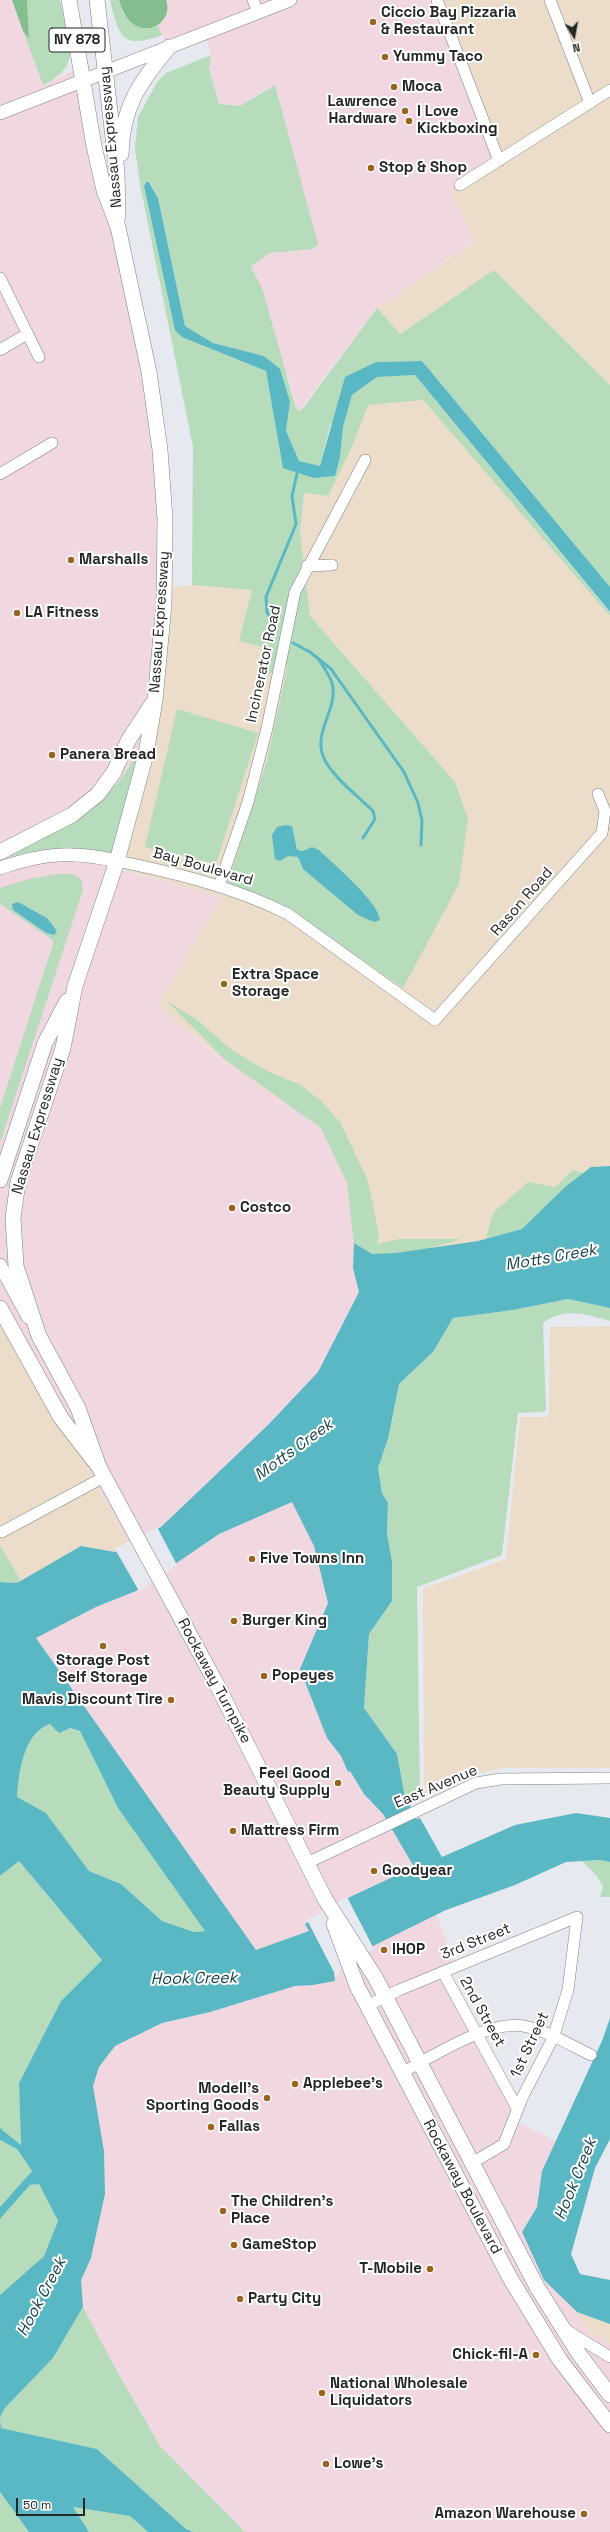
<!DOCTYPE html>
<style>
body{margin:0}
#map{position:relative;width:610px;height:2532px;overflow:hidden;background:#e6e9ef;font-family:"Space Grotesk",sans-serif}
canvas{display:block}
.north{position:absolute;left:554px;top:16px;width:40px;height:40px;-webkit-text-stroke:3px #fff;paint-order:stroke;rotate:169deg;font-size:11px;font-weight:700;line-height:16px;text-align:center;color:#242527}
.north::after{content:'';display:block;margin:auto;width:14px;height:18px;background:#242527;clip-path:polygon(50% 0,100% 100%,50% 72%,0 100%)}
.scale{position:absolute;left:16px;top:2498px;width:69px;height:18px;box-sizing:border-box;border:2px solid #242527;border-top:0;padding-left:5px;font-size:12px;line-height:14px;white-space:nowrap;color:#242527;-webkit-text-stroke:3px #fff;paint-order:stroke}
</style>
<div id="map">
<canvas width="610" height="2532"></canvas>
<div class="north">N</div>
<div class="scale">50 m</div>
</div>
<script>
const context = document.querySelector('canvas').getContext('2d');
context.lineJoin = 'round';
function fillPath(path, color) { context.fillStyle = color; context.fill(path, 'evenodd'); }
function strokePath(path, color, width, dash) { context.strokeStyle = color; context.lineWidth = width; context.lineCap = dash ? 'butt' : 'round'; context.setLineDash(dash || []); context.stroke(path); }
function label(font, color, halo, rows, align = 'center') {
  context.font = font + ' "Space Grotesk",sans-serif'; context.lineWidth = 4; context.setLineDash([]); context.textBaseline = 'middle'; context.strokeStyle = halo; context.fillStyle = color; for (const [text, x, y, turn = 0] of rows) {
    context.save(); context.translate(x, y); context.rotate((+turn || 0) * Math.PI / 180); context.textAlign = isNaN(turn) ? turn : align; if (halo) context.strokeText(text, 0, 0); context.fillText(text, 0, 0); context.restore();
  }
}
fillPath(new Path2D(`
 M0,0h12l31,85 37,-18 62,252 23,269 -19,150 -24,40 -17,18 -105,60z
 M166,0h269l61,160 -46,31 24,50 -97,67 -78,103 -3,-2 -7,-31 -4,-4 -22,-83 -12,-25 19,-13 43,-4 -37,-164 -14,6 -22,15 -21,-2 -10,-37 2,-12 -6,-22 -37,14 -10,-21 7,-10z
 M66,847l53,6 -6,15 108,29 -64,109 86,68 78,54 26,55 7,60 -1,25 6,24 -41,80 -49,52 -108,103 -32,16 -129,-233v-452z
 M292,1502l22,44 14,57 -28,66 27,69 14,18 6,16 2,-2 15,24 19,20 31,53 -64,30 -45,26 5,8 -54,19 -220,-312 60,-31 40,-16 83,-57z
 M436,1915l18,46 -9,4 68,145 -1,10 44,21 -14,30 -5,35 -15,26 22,48 33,32 5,12 28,21v187h-365l-85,-86 -47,-82 -30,-57 -2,-27 10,-22 14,-64 -1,-43 -11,-65 6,-19 16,-21 47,-23 48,-11 85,-26 18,-1 62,-40z`), '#f1d7df');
fillPath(new Path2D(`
 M437,0h173v385l-116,-115 -94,64 -23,-26 97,-66 -24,-51 46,-31z
 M423,400l187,216v550l-19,1 -68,62 -45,12 -82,12 -42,-10 -7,-60 -26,-55 -78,-54 -86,-68 64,-109 -108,-30 33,-129 19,-150 27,-3 60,5 19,59 -4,25 22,-9 -23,99 189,18 -145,-166 -10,-83 4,-40 24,3 24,-49 16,-42z
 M0,1310l129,233 -14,9 -34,-6 -60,35 -21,-36z
 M608,1326l2,1v441h-106l-25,5 -55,21 -1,-205 83,-30 14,-142h29l1,-90z
 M577,2312l33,12v21l-28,-21z`), '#ebddca');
fillPath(new Path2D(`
 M27,0h33c8,37 26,65 -17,85l-20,-54 6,6z
 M110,0h9l4,14 22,15 13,-3 4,9c-40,15 -43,2 -52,-35z
 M211,55l-2,13 10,36 21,2 35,-21 43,159 -5,5 -43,4 -19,13 12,25 33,118 3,2 5,-4 73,-99 23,26 94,-64 116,115v202l-188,-226 -46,1 -46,64 -10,40 -21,-5 -13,-30 4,-29 -26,-46 -51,-13 -28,-17 -27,-128 -8,-16h-5l-1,4 31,143 8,8 83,34 18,97 29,10 27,-21 3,-30 9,-32 25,-18 38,-2 195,238v3l-187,-216 -55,5 -16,42 -24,49 -24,-3 -4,40 10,83 145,166 13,37 -9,65 -56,104 -79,-54 -97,-48 39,-122 22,-99 -21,10 4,-26 -32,-8 13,-51 -60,-5 1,-138 -53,-263 -5,-36 3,-31 19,-35 9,-9z
 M177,709l81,24 -42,131 -71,-17z
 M146,738l-27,115 -53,-6 -66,11 105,-62 17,-18z
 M59,874h13l9,5 2,11 -83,253v-35l54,-167 -54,-37v-16l29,-9zM28,907l19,11 -1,15 -33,-23z
 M167,1001l29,18 37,32 36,21 30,12 21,16 20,22 28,59 11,54 -2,9 22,-5h62c-26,8 -60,19 -88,15 -6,-1 -13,-7 -19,-11l-7,-60 -26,-55 -98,-70z
 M573,1170l10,3 -18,14 -42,42 -37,10 7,-26 35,-31 27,5z
 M568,1299l42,9v13c-24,-7 -46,-14 -67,2l3,87 -4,2 -24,1 -16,142 -85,32 3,211 -11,7 -5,-13 -7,-38 -33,-46 5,-74 23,-33v-39l-5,-29 1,-30 -6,-10 -4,-25 10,-29 11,-55 34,-32 20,-34 60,-8z
 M0,1545l21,36 -4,2 -17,-1z
 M51,1724l29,7 38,77 88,123 -12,1 -32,-11 -41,-37 -32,-13 -43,-58 -29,-15c2,-26 6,-64 34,-74z
 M600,1860l10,2v35h-10l3,-10 -6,-11 -15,-15z
 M19,1861l83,99 -41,41 -42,82 2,62 -21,-17v-252z
 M0,2140l17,9 15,22 -32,36z
 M39,2184l19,37 -14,35 -44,39v-76l30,-34z
 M83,2307l30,57 47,82 85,86h-52l-7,-3 -89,-80 -96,-21 -1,-11 5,-9 48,-50z
 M0,2492l29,40h-29z
 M72,2507l58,9 18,16h-59z`), '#b6dcbc');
fillPath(new Path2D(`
 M12,0h15l2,38 -6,-7z
 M119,0h47c10,26 -34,48 -47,0z`), '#84be8f');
fillPath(new Path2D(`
 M146,182h3l9,16 27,128 28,17 51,13 16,13 10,33 -4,29 13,30 21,5 25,-89 31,-15 46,-1 188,226v25l-195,-237 -38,2 -25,18 -9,32 -3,30 -5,19 -22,2 -30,-10 -17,-97 -84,-34 -7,-7 -31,-144z
 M285,825l7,1 5,24 6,1 9,-4 7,3c14,14 60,52 61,70l-6,2 -16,-7 -55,-46 -5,-12 -10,-1 -8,5 -5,-2 -3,-24 5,-8z
 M18,902l29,16 10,13 -3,4 -8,-2 -33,-23 -1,-6z
 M610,1166v142l-42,-9 -55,11 -60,8 -20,34 -34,32 -11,55 -10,29 4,25 6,10 -1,30 5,29v39l-23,33 -5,74 33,46 7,38 12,27 4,-1 22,39 73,-32 61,-12 34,5v44l-10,-2 -34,2 -51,23 -69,25 -71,35 -35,22 -6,7 1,7 -22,4 -18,1 -85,26 -48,11 -47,23 -16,21 -6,19 11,65 1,43 -14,64 -10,22 2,27 -30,51 -48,50 -5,9 1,11 96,21 89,80 7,3h-45l-18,-16 -57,-9 16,25h-60l-29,-40v-197l44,-39 14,-35 -19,-37 -9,1 -30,34v-12l32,-36 -15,-22 -17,-9v-12l21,17 -2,-62 42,-82 41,-41 -83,-99 -19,15v-294l17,1 64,-37 34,6 46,-25 108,-103 49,-52 41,-80 -6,-24 1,-25 18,11 24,-1 82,-12 44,-12 43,-42 26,-20zM292,1502l22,44 14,57 -28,66 27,69 14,18 7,16 2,-1 14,23 19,20 31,53 -64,30 -45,27 4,7 -53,19 -220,-312 60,-31 40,-16 83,-57zM50,1724l9,9 11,-5 10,3 38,77 87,123 -11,1 -32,-11 -41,-37 -32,-13 -43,-58 -29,-16c2,-25 6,-63 33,-73z
 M610,2018v121l-15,29 -24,86 9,20 30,6v44l-33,-12 -33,-32 -22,-48 15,-25 5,-36 60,-130z`), '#5ab8c5');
fillPath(new Path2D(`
 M157,1527l20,38 -38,26 -24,-42z
 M347,1897l27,52 -33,19 -4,10 -30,-58z`), '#e6e9ef');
strokePath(new Path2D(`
 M277,630l-10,-18 -1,-15 30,-73 -4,-28 6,-27
 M293,643l17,9 21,17 73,103 14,31 4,17 -1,25
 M319,660c5,8 13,18 14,27 3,24 -19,45 -10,69 7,19 36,41 50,55l2,8 -12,19`), '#5ab8c5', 3);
const minor = new Path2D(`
 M253,0l5,12
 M437,0l62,161
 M550,0l40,103
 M460,185l150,-95
 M0,278l39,79
 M0,350l27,-16
 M0,474l52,-31
 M307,566l25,-1
 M117,861c59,12 117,26 171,53l147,106 167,-187 3,-22 -7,-17
 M219,886l29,-84 19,-74 28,-136 70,-132
 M2,1532l102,-55
 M307,1863l169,-80 25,-4 109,-1
 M443,1972l74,136
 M367,2006l32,-16 178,-73 -9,73 -15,48 -31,60 -18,46 -32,19
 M401,2073c31,-16 87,-53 122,-47 23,4 47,19 68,29
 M566,2330l44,27`);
const major = new Path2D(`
 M0,113l290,-113
 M0,868c43,-15 72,-17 117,-7
 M0,1265l28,52`);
const highway = new Path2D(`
 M69,0l25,146 10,44 14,37 31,145 11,78 5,69 -1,85 -9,96 -9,54 -29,107 -42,125 -12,62 -45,134 -5,36 3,48 23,70 39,72 21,59
 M97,0l20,172 1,44
 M121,154c1,-47 19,-72 48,-107
 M0,852l72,-37 26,-21 16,-22 14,-31 24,-37
 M0,1180l45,-137 22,-42
 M0,1308l61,110 38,49 34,63 82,151 110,218 50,78 162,310 42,67 31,41
 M334,1924l23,62 153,292 50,82 50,65`);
strokePath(minor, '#7d8085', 12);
strokePath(major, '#7d8085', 14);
strokePath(highway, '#7d8085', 16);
strokePath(minor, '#fff', 11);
strokePath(major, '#fff', 13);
strokePath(highway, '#fff', 15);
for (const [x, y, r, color] of [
 [373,22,4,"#9a641d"],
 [385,57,4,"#9a641d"],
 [394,87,4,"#9a641d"],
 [405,111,4,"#9a641d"],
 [409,121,4,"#9a641d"],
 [371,168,4,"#9a641d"],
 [71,560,4,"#9a641d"],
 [17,613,4,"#9a641d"],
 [52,755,4,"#9a641d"],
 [224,984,4,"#9a641d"],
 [232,1208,4,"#9a641d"],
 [252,1559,4,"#9a641d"],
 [234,1621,4,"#9a641d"],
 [103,1646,4,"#9a641d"],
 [264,1676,4,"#9a641d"],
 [171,1700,4,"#9a641d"],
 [338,1783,4,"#9a641d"],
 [233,1831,4,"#9a641d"],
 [374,1871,4,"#9a641d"],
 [384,1950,4,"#9a641d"],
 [295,2084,4,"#9a641d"],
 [267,2098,4,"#9a641d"],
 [211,2127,4,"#9a641d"],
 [223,2211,4,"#9a641d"],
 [234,2245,4,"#9a641d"],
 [430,2269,4,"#9a641d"],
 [240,2299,4,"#9a641d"],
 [536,2355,4,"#9a641d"],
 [322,2393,4,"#9a641d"],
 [326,2464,4,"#9a641d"],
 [584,2514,4,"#9a641d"]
]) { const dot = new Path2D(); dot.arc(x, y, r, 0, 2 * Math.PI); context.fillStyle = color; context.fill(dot); strokePath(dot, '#fff', 1.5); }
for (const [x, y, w] of [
 [77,40,56]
]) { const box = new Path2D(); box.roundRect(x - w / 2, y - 12, w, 24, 3); context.fillStyle = '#fff'; context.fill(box); strokePath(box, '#242527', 1); }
label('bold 14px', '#242527', null, [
 ["NY 878",77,40]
]);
label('bold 15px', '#242527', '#fff', [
 ["Ciccio Bay Pizzaria",381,13],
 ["& Restaurant",381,30],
 ["Yummy Taco",393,57],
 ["Moca",402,87],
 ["Lawrence",397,102,"right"],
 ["Hardware",397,119,"right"],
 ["I Love",417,112],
 ["Kickboxing",417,129],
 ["Stop & Shop",379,168],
 ["Marshalls",79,560],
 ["LA Fitness",25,613],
 ["Panera Bread",60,755],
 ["Extra Space",232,975],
 ["Storage",232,992],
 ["Costco",240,1208],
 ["Five Towns Inn",260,1559],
 ["Burger King",242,1621],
 ["Storage Post",103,1661,"center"],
 ["Self Storage",103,1678,"center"],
 ["Popeyes",272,1676],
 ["Mavis Discount Tire",163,1700,"right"],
 ["Feel Good",330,1774,"right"],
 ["Beauty Supply",330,1791,"right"],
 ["Mattress Firm",241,1831],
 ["Goodyear",382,1871],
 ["IHOP",392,1950],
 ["Applebee's",303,2084],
 ["Modell's",259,2089,"right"],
 ["Sporting Goods",259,2106,"right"],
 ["Fallas",219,2127],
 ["The Children's",231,2202],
 ["Place",231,2219],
 ["GameStop",242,2245],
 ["T-Mobile",422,2269,"right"],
 ["Party City",248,2299],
 ["Chick-fil-A",528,2355,"right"],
 ["National Wholesale",330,2384],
 ["Liquidators",330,2401],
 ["Lowe's",334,2464],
 ["Amazon Warehouse",576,2514,"right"]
], 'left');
label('15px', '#242527', '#fff', [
 ["Nassau Expressway",111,137,-95],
 ["Nassau Expressway",160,622,-86],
 ["Incinerator Road",264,664,-78],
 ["Bay Boulevard",203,867,16],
 ["Rason Road",522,902,-49],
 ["Nassau Expressway",38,1126,-73],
 ["Rockaway Turnpike",214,1681,62],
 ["East Avenue",436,1787,-23],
 ["3rd Street",476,1942,-22],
 ["2nd Street",482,2012,61],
 ["1st Street",530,2045,-65],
 ["Rockaway Boulevard",462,2187,62]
]);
label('italic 16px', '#19444b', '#fff', [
 ["Motts Creek",551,1258,-10],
 ["Motts Creek",294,1450,-36],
 ["Hook Creek",194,1979,-1],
 ["Hook Creek",576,2179,-68],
 ["Hook Creek",42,2297,-62]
]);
</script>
